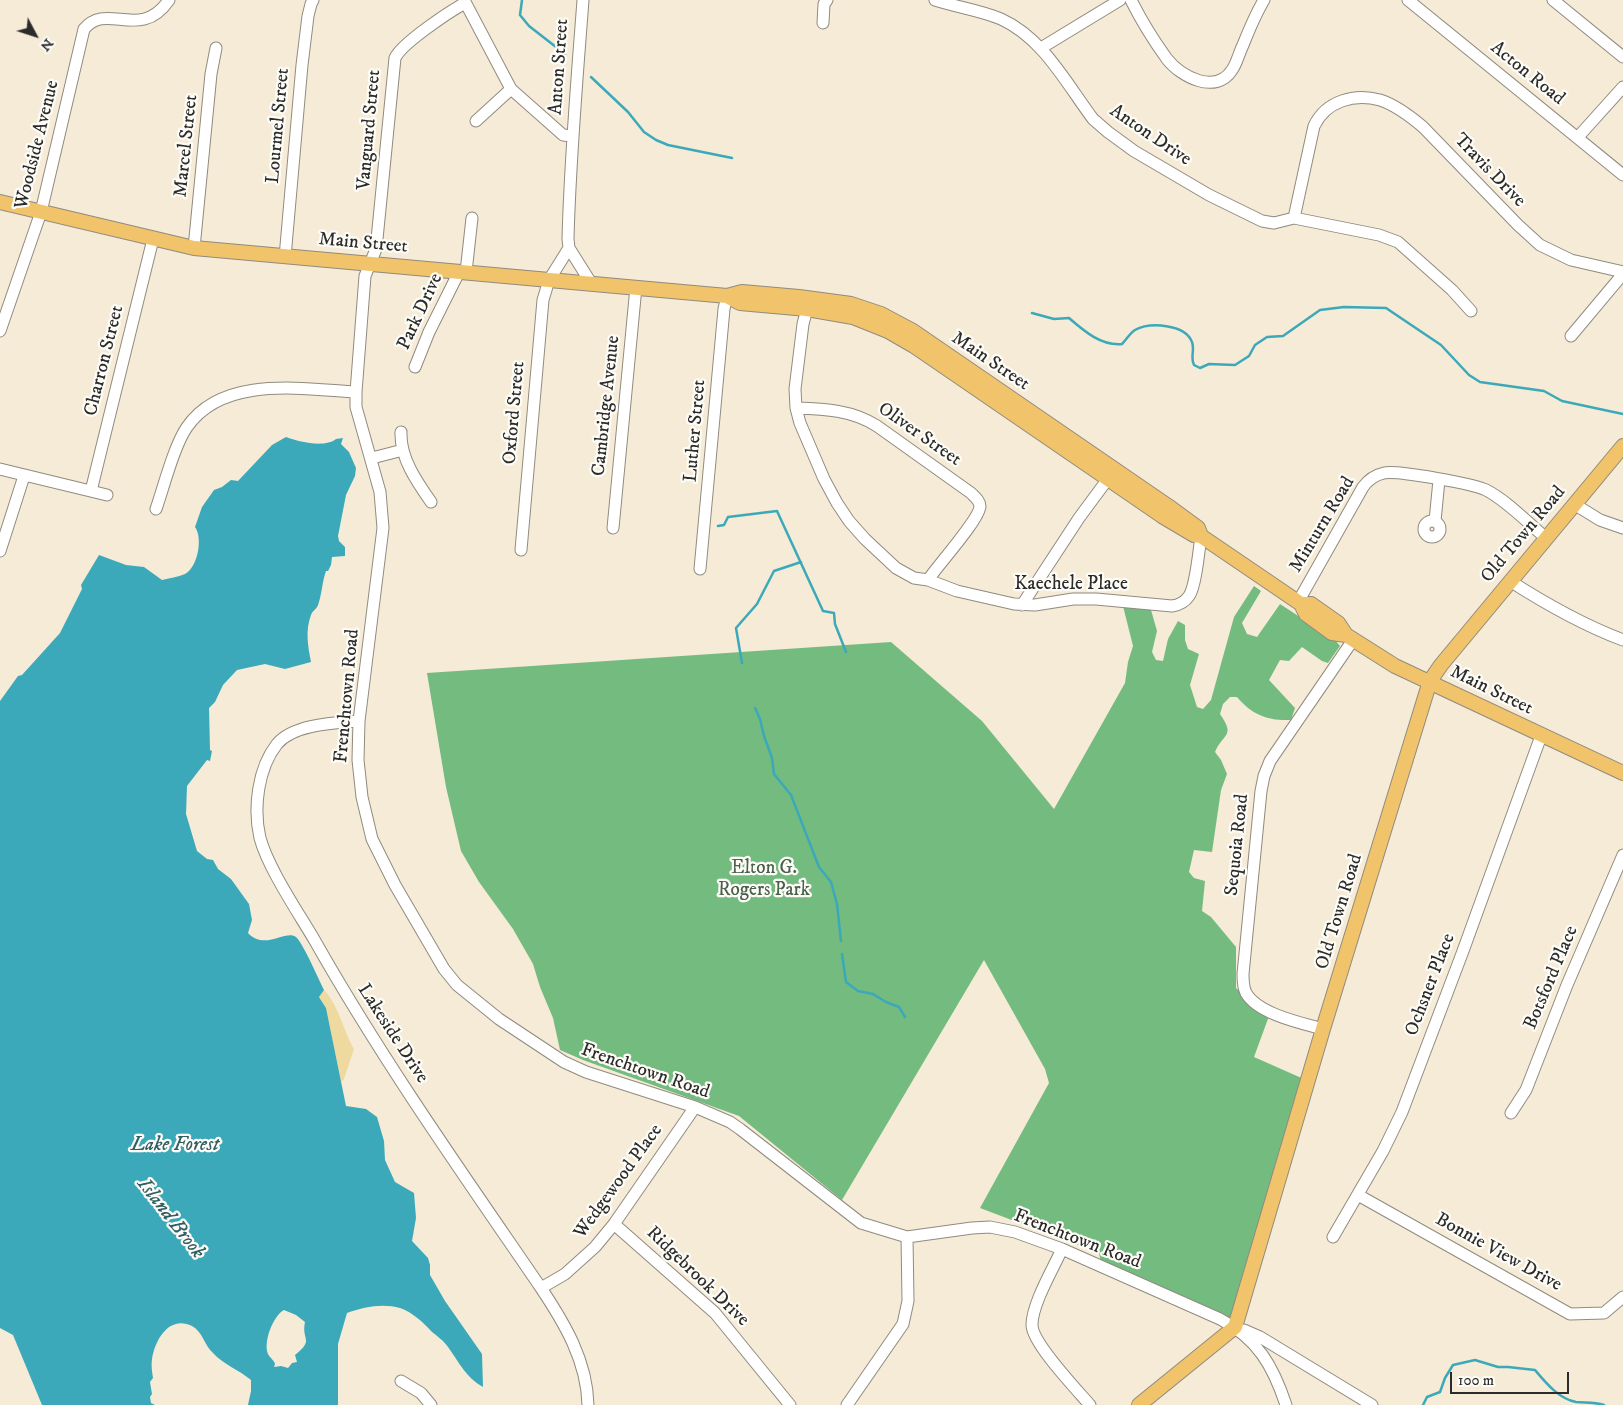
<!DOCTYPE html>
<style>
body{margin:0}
#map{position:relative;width:1623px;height:1405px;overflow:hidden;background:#f5ebd6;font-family:"IM FELL DW Pica",serif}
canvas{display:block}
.north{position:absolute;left:10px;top:10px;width:50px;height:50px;-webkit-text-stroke:4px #fdfcf7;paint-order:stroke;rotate:130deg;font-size:14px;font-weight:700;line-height:20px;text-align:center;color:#2b2b2b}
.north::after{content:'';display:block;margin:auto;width:18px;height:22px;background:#2b2b2b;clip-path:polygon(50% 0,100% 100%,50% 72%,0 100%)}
.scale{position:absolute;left:1450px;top:1372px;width:119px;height:22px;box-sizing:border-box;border:2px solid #2b2b2b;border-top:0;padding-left:6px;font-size:15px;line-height:18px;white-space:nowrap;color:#2b2b2b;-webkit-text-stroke:4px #fdfcf7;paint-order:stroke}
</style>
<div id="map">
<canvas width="1623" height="1405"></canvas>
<div class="north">N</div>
<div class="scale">100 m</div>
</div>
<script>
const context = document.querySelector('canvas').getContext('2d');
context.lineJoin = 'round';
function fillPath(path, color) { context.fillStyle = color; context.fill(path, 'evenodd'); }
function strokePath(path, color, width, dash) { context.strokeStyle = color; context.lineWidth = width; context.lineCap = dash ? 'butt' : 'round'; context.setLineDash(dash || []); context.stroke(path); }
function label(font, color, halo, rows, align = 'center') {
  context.font = font + ' "IM FELL DW Pica",serif'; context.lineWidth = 4.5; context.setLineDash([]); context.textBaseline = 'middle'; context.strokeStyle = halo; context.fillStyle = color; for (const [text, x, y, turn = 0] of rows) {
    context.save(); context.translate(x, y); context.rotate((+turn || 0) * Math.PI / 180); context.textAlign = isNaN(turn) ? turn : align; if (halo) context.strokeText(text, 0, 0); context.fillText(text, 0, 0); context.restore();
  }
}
fillPath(new Path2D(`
 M1254,586l7,5 -19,32 5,11 10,3 23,-33 55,36 5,6 -12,17 -6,-2 -20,-14 -13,14 -9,-1 -11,20 26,28 -4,12c-23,1 -39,-5 -54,-23h-7l-7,7 -3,10c16,23 3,19 -5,38l6,8 6,14 -6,16 -9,62 -18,-2 -5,22 5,6 11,3 -3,30 9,6 25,30v41l33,28 -15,41 52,23 -71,244 -134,-61 -2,-10 -119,-45 69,-125 -4,-14 -61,-109 -142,240 -103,-84 -156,-56 -23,-10 -7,-32 -13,-31 -7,-23 -20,-35 -34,-47 -18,-31 -15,-64 -19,-114 464,-31 91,79 72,88 71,-126 3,-21 5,-16 -10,-40 28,4 6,21 -5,21 4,8 7,1 5,-22 10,-18 7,4v15l3,9 11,5 -9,31 7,22 6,2 8,-9 23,-83z`), '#74bb80');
fillPath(new Path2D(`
 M324,990c15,16 19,40 30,59l-10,30 -3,3 -15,-74 -7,-12z`), '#eeda9e');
fillPath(new Path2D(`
 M286,437c13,5 39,11 50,2l7,-1 -2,6 8,8 7,16 -1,8 -9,19 -8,41 1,5 6,6v9l-13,1 -1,8 -3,6h-2c-4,11 -4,23 -8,34 -2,5 -5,5 -7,10 -6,16 -3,31 0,47l-26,7 -20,-5 -28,6 -14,15 -8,17 -6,6 1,42 2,1 -2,10 -3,-1 -20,26 -1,28 11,37 10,8 6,1 5,9 13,10 18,25 3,16 -4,13c17,18 38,-4 48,4 7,6 23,43 28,53l-5,7 7,11 20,98 20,3 11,8 7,24 1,19 10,22 19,11 2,25 -4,23 16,17 2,7v10l15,26 37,53 1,33c-17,-9 -24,-25 -35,-40 -4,-6 -11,-11 -17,-16 -8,-9 -19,-19 -31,-23 -17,-5 -37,-1 -53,5l-9,31v61h-90l3,-14v-11c-12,-10 -28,-16 -38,-27 -9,-8 -10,-21 -21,-27 -23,-11 -37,14 -40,33 -1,6 0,13 1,19l-3,4 2,12 -2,3 1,6 4,2h-113l-29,-70 -13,-7v-627l18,-25 4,-1 38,-42 22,-44 -1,-4 18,-30 27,10 18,2 18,13c7,-2 16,-3 23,-6 13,-7 18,-36 10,-47l7,-20 12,-17 8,-3 9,-7 7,1 34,-36zM284,1310l12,5 9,7c-4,19 10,17 -10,33l2,7 -5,1 -4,5 -7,-2 -7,1 1,-3c-1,-4 -5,-6 -7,-10 -5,-12 5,-38 16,-44z`), '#3ba9b9');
strokePath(new Path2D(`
 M522,0l-2,15 9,11 36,28
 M591,77l37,35 16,20 12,8 12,5 64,13
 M1032,313l22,6 15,-1c15,13 32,28 53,26 4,-4 8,-11 13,-14 15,-8 50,-6 57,12 3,8 -2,16 2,23l6,3 9,-4 26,1 14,-9 6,-11 12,-8 16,-1 37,-26 24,-3 42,1 55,37 28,30 11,7 64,9 18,10 61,13
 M718,526l6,-1 4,-8 49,-6 46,100 11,2 1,11 11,28
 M742,663l-6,-35 21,-24 17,-33 27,-9
 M755,708l5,11 4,17 8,22 2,16 17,21 28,72 12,15 6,22 4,37
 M842,954l4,28 12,9 15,3 13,8 13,5 6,10
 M1423,1405l4,-8 13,-5 5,-14 8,-13 22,-5 23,7h10l27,3c11,13 24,29 41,32 10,1 18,0 28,3`), '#3ba9b9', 2.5);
const minor = new Path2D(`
 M464,0l47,89 52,46 9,1
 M583,0c-6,80 -13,159 -15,239l1,9 22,35
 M935,0c21,7 45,10 66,19 42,19 65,64 92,100l15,13 26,19 75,44 53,26 12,2 20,-5 85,17 19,7 54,48 19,21
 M1131,0c10,20 23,41 36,59 14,18 49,36 65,11 5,-7 7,-17 11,-25 6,-15 12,-30 21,-45
 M1408,0l215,175
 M1553,0l70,57
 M465,3c-16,9 -63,40 -70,55l-19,191 -11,27 -9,116v15l24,85 3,36 -24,193 -1,39 4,37 10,42 23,46 49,84 13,16 42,34 65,43 22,10 109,35 35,15 10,7 121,94 46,14 65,-9 18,-1 25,5 47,17 158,70c38,20 53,47 66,86
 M823,23l1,-19 3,-4
 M1041,48l79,-48
 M476,121l35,-32
 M1578,137l45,-50
 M1294,218l20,-92c12,-25 40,-33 66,-26 16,5 30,16 43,27l95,98 22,20 31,15 52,12
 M194,248l17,-174 5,-26
 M285,257l17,-192 6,-49 3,-12 2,-4
 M466,272l6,-54
 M809,301l-6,23 -8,65 1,19 4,15 24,56 13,24 12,18 16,18 31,29 18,10 14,2 29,11 57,13 21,1 38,-6h23l76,7c7,-1 13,-4 17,-10 7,-10 10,-47 12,-60
 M0,331l41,-119 43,-183c23,-28 56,13 85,-29
 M1571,336l52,-62
 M415,367l14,-35 30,-60
 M796,408c29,1 56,2 81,18l94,67c4,4 9,8 9,13 0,13 -43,60 -52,74
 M401,432c-1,26 16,50 30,70
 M372,458l31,-8
 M0,469l107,26
 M91,491l62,-252
 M1574,504l26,16 23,8
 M156,509c8,-23 18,-63 31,-82 36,-52 115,-38 169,-35
 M1424 529a8 8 0 1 1 16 0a8 8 0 1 1-16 0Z
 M1435,521l4,-41
 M613,528l23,-241
 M521,550l22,-250 6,-20 20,-32
 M0,551l24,-75
 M700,569l24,-260 3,-13
 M1510,581c36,23 73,44 113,59
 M1298,602l65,-115c5,-7 12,-12 21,-14 13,-3 90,11 102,17 20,10 42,33 60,48
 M1022,605l57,-87 34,-46
 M359,721c-24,2 -65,3 -82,23 -19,24 -24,64 -17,94 8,30 38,74 55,103 68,120 148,233 226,347 24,36 46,73 47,117
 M1323,1029c-22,-6 -65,-15 -77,-36 -3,-6 -3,-13 -3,-19l18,-183 3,-15 6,-15 83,-121
 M1511,1113l15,-23 41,-105 56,-130
 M1358,1195l212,119 34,-1 19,-16
 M614,1224l101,89 75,92
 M1333,1237l50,-86 19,-39 61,-161 78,-215
 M1062,1249c-9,20 -30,55 -30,76 0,18 45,65 58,80
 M541,1288l24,-14 30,-27 19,-23 81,-117
 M1244,1330l16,7 112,68
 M401,1381l20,12 10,12
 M847,1405l56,-81 5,-23 -1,-64`);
const major = new Path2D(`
 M0,202l194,46 533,48 15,-4 57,5 52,7 30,10 32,17 255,175 30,22 3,8
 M727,296l13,7 67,6 46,8 35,14 26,15 248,170 32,19 7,1 100,68 5,10 26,19 14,2
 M1301,604h10l27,19 8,12 49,31 228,107
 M1139,1405l96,-78 88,-298 107,-348 11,-16 182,-219`);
strokePath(minor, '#908b80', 13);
strokePath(major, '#908b80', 16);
strokePath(minor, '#fff', 11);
strokePath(major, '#f1c36a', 14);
label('19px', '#2b2b2b', '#fdfcf7', [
 ["Anton Street",560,67,-86],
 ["Acton Road",1527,74,39],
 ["Lourmel Street",279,126,-85],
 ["Vanguard Street",370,130,-85],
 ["Anton Drive",1150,136,34],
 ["Woodside Avenue",38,145,-76],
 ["Marcel Street",187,146,-84],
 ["Travis Drive",1489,171,46],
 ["Main Street",363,244,5],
 ["Park Drive",421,312,-65],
 ["Charron Street",105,361,-76],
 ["Main Street",990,362,34],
 ["Cambridge Avenue",607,406,-84],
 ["Oxford Street",515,413,-85],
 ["Luther Street",696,431,-85],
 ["Oliver Street",919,435,35],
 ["Minturn Road",1323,525,-59],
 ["Old Town Road",1524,535,-50],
 ["Kaechele Place",1071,585],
 ["Main Street",1491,691,26],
 ["Frenchtown Road",348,696,-85],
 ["Sequoia Road",1238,845,-84],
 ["Old Town Road",1340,912,-73],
 ["Botsford Place",1552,978,-67],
 ["Ochsner Place",1431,985,-69],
 ["Lakeside Drive",392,1034,57],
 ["Frenchtown Road",645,1072,19],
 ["Wedgewood Place",619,1182,-54],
 ["Frenchtown Road",1077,1240,21],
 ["Bonnie View Drive",1498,1253,29],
 ["Ridgebrook Drive",697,1277,44]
]);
label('19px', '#49604b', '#fdfcf7', [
 ["Elton G.",764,869],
 ["Rogers Park",764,891]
]);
label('italic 20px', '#315d64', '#fdfcf7', [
 ["Lake Forest",175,1146],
 ["Island Brook",170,1219,52]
]);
</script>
